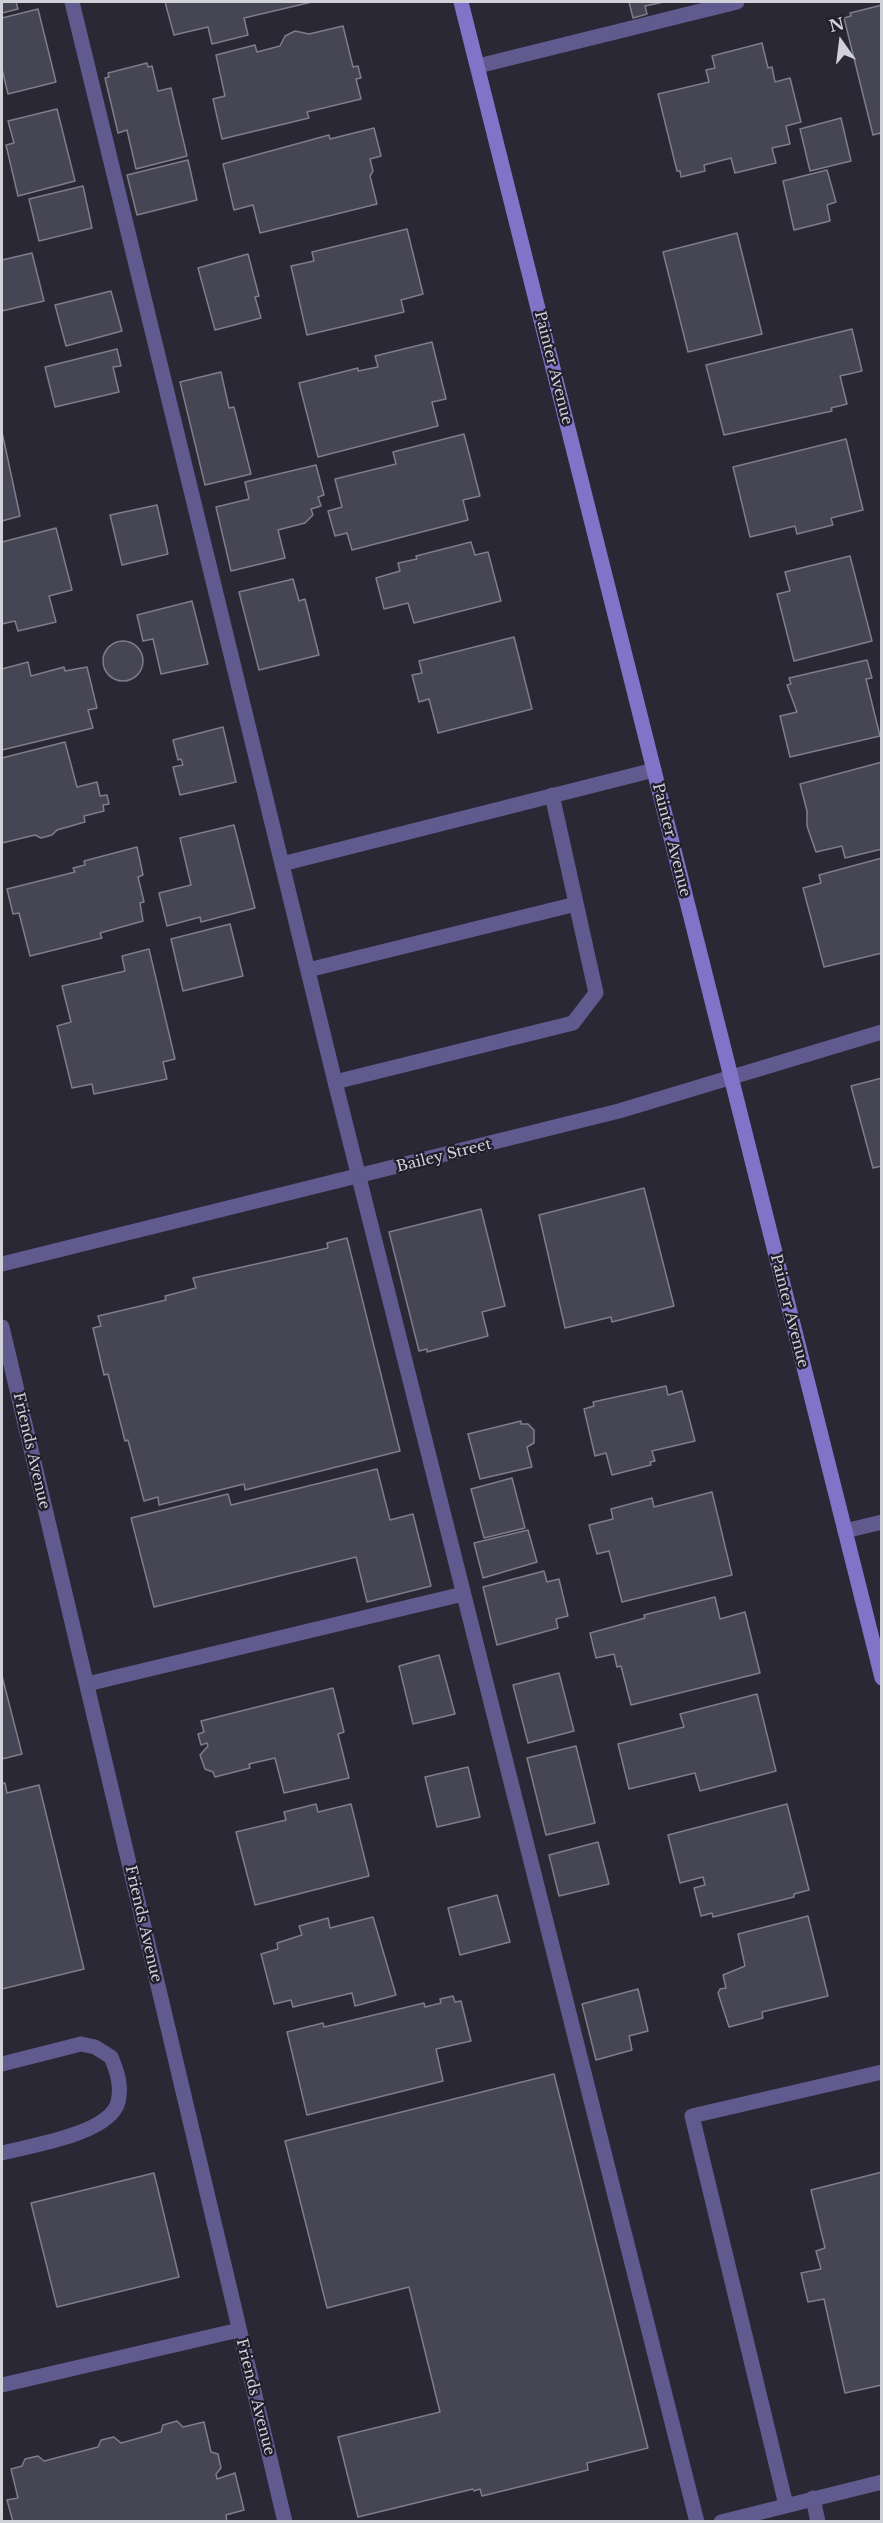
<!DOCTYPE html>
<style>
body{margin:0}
#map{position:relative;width:883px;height:2523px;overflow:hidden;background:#292834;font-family:"Libre Baskerville",serif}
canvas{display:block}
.frame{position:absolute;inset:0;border:3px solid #d1d1d9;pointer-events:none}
.north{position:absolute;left:811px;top:12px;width:60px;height:60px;-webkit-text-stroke:4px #201e2a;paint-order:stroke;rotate:346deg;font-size:16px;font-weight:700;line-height:24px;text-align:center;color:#d1d1d9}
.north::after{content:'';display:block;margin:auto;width:21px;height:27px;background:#d1d1d9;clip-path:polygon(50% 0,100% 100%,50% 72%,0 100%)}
</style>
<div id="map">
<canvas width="883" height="2523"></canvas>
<div class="frame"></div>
<div class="north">N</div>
</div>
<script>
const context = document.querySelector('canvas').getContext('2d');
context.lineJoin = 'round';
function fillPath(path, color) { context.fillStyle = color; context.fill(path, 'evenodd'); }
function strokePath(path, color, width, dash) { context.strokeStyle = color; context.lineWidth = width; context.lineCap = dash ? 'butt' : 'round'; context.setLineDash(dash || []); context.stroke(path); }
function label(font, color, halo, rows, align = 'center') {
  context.font = font + ' "Libre Baskerville",serif'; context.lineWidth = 4.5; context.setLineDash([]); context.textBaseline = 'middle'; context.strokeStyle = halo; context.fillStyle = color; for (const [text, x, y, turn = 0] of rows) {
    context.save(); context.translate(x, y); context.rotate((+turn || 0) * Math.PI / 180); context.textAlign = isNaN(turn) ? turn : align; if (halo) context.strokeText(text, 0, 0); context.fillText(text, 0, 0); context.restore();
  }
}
const building = new Path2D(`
 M2,2h14l2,7 -16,4z
 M165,2h147l-68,16 4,17 -36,9 -4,-17 -34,8z
 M629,2h35l-19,4 2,8 -14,4z
 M882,5v131h-1l-1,-3 -7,2 -29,-117 7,-2 -1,-3z
 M38,9l18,73 -48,12 -6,-25v-51z
 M343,26l10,41 5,-1 3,12 -5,1 5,20 -54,13 2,6 -87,21 -9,-40 12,-3 -9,-41 39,-10 2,7 23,-6 5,-10 10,-5 14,3z
 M762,43l6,25 4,-1 3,15 15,-4 11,44 -15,4 4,18 -18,4 4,15 -41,10 -4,-15 -27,7 1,6 -24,6 -1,-6h-3l-19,-77 51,-12 -3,-12 9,-2 -3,-12z
 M147,63l1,4 4,-1 6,25 13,-3 16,68 -51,13 -9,-39 -9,3 -13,-55 4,-1 -1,-4z
 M57,109l18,72 -57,15 -12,-51 8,-2 -6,-22z
 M841,118l10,43 -41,10 -10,-42z
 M374,128l7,28 -11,3 3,12 -3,5 7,28 -117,29 -7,-28 -19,5 -11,-46 106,-29 1,4z
 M188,160l9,40 -60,15 -10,-40z
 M827,170l9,32 -9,3 3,16 -36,9 -11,-49z
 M83,186l9,42 -53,13 -10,-42z
 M407,229l16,65 -22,6 3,12 -97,23 -16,-69 23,-5 -2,-9z
 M737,233l25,101 -74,18 -25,-100z
 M32,253l12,48 -42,10v-51z
 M248,254l11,42 -4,1 6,21 -46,12 -17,-62z
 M111,291l11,40 -56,15 -11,-41z
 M852,329l10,42 -22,5 7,28 -16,4 1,3 -108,24 -18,-70z
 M432,342l14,57 -14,3 6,24 -120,31 -19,-74 59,-15v3l20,-4 -3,-11z
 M117,349l4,17 -8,1 6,25 -64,15 -10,-40z
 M221,372l8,36 5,-1 17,67 -46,11 -25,-103z
 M2,432l18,84 -18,5z
 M464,434l16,62 -17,4 5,20 -116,30 -5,-17 -12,3 -7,-25 14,-4 -7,-28 61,-15 -3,-12z
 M846,439l17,71 -32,8 2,7 -36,9 -2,-8 -45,11 -17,-70z
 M316,465l8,30 -6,2 3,9 -10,3 2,6 -8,8 -27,7 7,28 -54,13 -15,-64 33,-8 -4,-17z
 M157,505l11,49 -46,11 -12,-50z
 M56,528l16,62 -23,6 7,26 -38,9 -3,-10 -13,3v-82z
 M471,542l4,13 13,-3 13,49 -87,22 -6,-20 -24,6 -8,-31 24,-7 -2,-8 19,-4 -1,-3z
 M850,556l22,85 -78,20 -17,-67 13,-3 -5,-19z
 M293,579l6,22 6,-2 14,56 -60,15 -20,-78z
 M192,601l16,63 -47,10 -8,-35 -10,2 -6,-26z
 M514,637l18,72 -94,24 -9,-34 -10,3 -7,-27 10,-2 -3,-12z
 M103 661a20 20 0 1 1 40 0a20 20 0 1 1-40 0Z
 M867,660l5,18 -6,1 14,57 -90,21 -10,-41 17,-4 -10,-27 4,-1 -2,-6z
 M28,662l3,14 33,-9 1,4 22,-4 10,41 -9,2 5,18 -91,22v-81z
 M223,727l13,55 -56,13 -7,-28 10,-2 -2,-6 -3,1 -5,-20z
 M65,742l12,45 20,-5 3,14 7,-1 2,9 -6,1 1,6 -20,5 1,6 -28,8 -5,5 -11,3 -6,-3 -33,8v-85z
 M882,762v87l-37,9 -3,-12 -26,6 -9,-26v-15l-7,-27z
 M234,825l21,83 -54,14 -1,-5 -33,9 -8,-33 32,-8 -11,-47z
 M137,847l6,28 -5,2 6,25 -4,1 3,18 -43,12 2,5 -72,18 -11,-43 -6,1 -6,-25 68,-17 -2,-4 12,-3 -1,-4z
 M882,858v95l-58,14 -21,-79 18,-5 -2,-8z
 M230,924l13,52 -60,15 -12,-52z
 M149,949l26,110 -12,3 4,17 -73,15 -2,-10 -20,4 -15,-62 14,-4 -9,-36 63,-15 -3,-15z
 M882,1078v88l-9,2 -22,-82z
 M644,1188l30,118 -62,16 -1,-5 -46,11 -26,-113z
 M481,1209l24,97 -23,6 6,24 -61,16v-3l-8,2 -30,-119z
 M347,1238l53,213 -155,39 -1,-6 -85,21 -1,-8 -14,4 -16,-61 -3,1 -17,-67 -4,1 -11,-47 8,-2 -3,-10 68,-16 -1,-4 31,-8 -3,-10 135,-30 -1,-5z
 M666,1386l2,9 14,-4 13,50 -43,10 3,10 -5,1 1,3 -39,10 -6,-22 -11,3 -11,-47 10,-3 -1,-4z
 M521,1421v3h7l6,6v13l-7,4 5,20 -52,12 -12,-45z
 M377,1469l13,51 23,-6 18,72 -64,16 -11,-45 -202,50 -23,-89 97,-24 3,11z
 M512,1478l13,50 -41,10 -13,-49z
 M712,1492l20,83 -110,27 -13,-51 -12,3 -8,-29 24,-6 -2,-10 41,-11 2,9z
 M528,1530l9,32 -54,16 -9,-35z
 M544,1571l3,11 12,-3 9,37 -12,3 2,9 -61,17 -14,-58z
 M715,1597l5,22 25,-7 15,61 -129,32 -10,-39 -4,1 -3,-13 -18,4 -6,-25 55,-15 -1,-3z
 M439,1655l16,59 -42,10 -14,-58z
 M559,1673l15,58 -46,12 -15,-58z
 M2,1676l20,78 -20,5z
 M333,1688l11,44 -6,2 11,44 -65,15 -9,-35 -26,6 1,4 -35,9 -2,-5 -8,-3 -5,-14 8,-9 -1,-3 -6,2 -3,-11 6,-2 -3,-11z
 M757,1694l19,77 -76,20 -5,-18 -66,16 -11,-45 66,-17 -4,-13z
 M576,1746l19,77 -49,12 -19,-77z
 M468,1767l12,50 -43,10 -12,-50z
 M2,1783h3l2,10 32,-8 45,184 -82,20z
 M316,1804l2,8 33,-8 18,72 -114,29 -19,-73 50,-12 -2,-8z
 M787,1804l22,86 -15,4v3l-81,20 -1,-4 -11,3 -7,-28 11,-3 -2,-8 -23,6 -12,-48z
 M598,1842l11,42 -50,12 -10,-41z
 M497,1895l13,47 -50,13 -12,-47z
 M808,1916l20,80 -66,16 1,6 -34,9 -11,-34 2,-4 6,-1 -3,-13 22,-9 -7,-32z
 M373,1917l23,78 -41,11 -3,-13 -59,14 -2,-7 -17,4 -13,-50 17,-5 -1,-6 25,-8 -3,-9 29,-8 2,10z
 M638,1989l10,42 -19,5 3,14 -36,10 -14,-56z
 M453,1996l2,6 6,-1 10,40 -35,8 7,32 -136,34 -20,-83 36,-9 1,4 100,-24 1,4 16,-4 -1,-4z
 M554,2074l94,374 -61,15 1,7 -106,26 -2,-7 -6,2 -1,-2 -115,28 -20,-80 102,-25 -31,-125 -82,21 -42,-167z
 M882,2172v213l-37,8 -21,-94 -16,3 -7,-29 20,-4 -5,-18 9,-3 -14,-58z
 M154,2173l25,104 -122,30 -26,-104z
 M177,2421l6,6 21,-5 7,30 7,2 3,14 -5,6 1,5 18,-6 9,37 -18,5 1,7h-214l-6,-22 11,-2 -7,-29 11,-3 3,-7 13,-3 6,5 54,-14 3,-7 13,-3 7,6 40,-11 2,-7z`);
fillPath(building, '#464553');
strokePath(building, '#7f7d8c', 1.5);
strokePath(new Path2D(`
 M72,2l263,1080 362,1440
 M478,66l259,-64
 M282,864l372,-94
 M308,970l268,-66
 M335,1082l238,-59 23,-30 -44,-198
 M87,1684l376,-90
 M2,2064l79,-20 14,3 16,10c6,14 11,29 7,45 -8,32 -89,44 -116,51
 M2,2385l237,-55
 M813,2498l5,24
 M786,2505l-94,-389 190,-44`), '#615a8f', 15);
strokePath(new Path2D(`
 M2,1264l617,-153 263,-79
 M2,1327l283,1195
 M845,1531l37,-9`), '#615a8f', 15);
strokePath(new Path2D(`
 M721,2522l161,-40`), '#615a8f', 15);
strokePath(new Path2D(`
 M461,2l421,1676`), '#8173c8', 15);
label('15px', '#d1d1d9', '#201e2a', [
 ["Painter Avenue",553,368,76],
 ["Painter Avenue",671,840,76],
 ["Bailey Street",444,1156,-14],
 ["Painter Avenue",789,1311,76],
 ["Friends Avenue",31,1451,77],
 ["Friends Avenue",143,1924,77],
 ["Friends Avenue",255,2397,76]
]);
</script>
